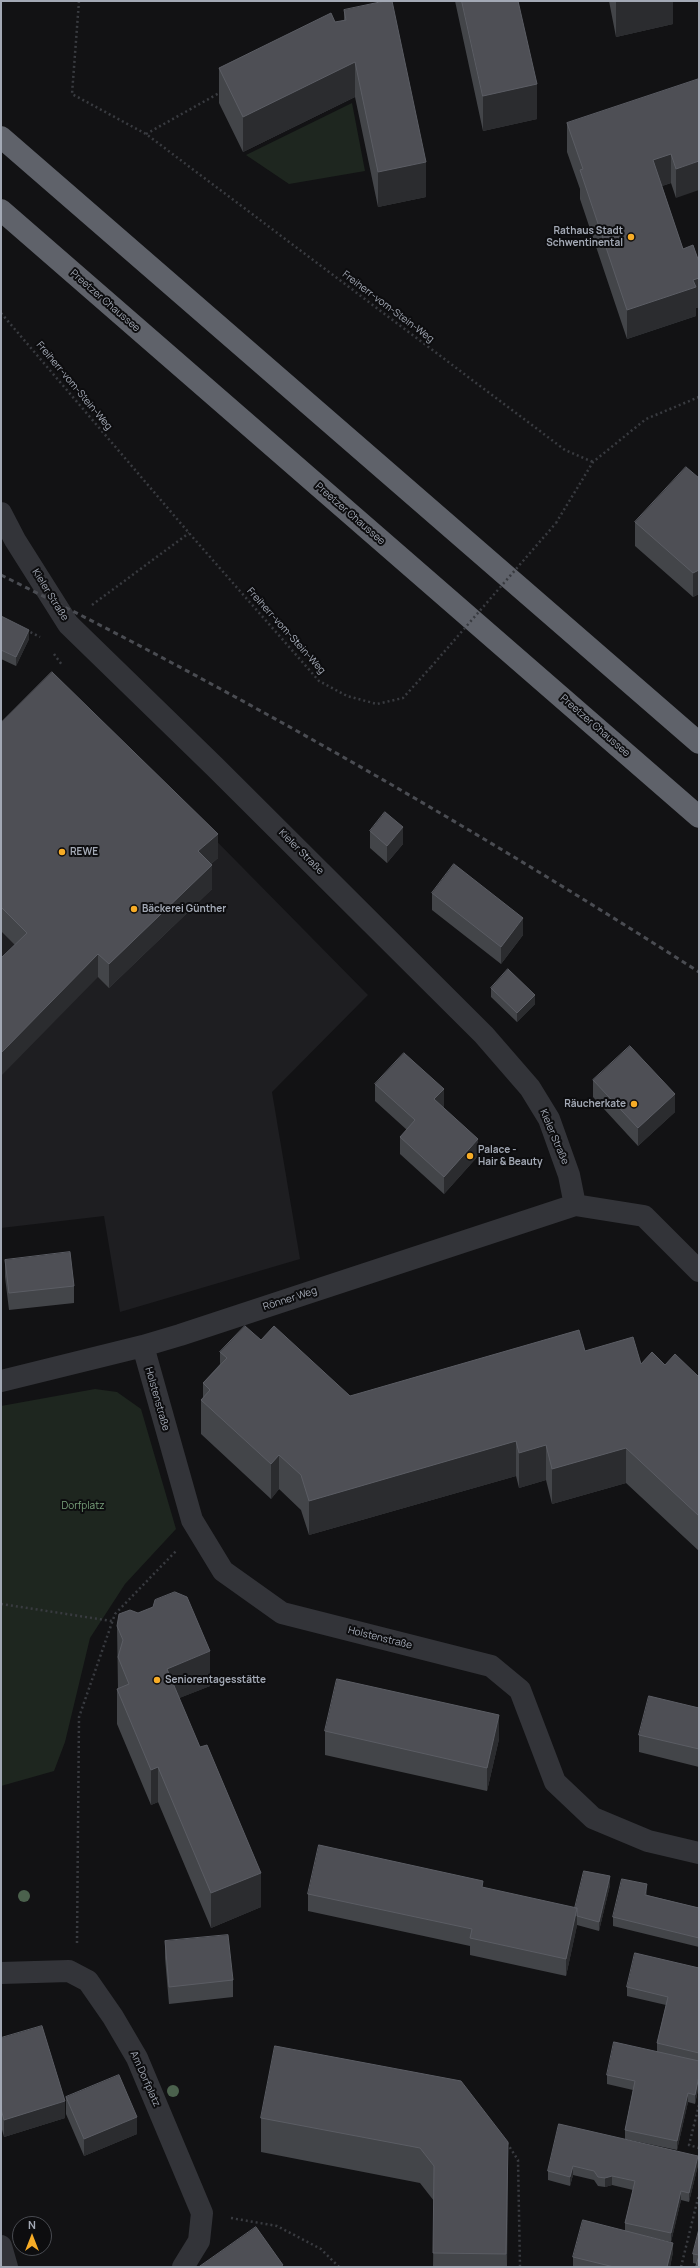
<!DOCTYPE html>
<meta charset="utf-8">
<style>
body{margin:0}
#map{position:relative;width:700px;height:2268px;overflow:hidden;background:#121214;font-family:Manrope,sans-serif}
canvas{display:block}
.frame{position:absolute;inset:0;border:2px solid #a3a9b5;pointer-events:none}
.north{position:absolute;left:12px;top:2216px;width:40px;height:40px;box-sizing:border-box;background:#0d0d0f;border:1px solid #494b51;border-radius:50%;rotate:0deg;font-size:11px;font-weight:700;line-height:16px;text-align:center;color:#a3a9b5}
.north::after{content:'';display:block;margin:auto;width:14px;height:18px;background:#f7ac26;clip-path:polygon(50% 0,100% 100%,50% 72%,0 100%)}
</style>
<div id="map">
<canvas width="700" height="2268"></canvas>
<div class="frame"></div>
<div class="north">N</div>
</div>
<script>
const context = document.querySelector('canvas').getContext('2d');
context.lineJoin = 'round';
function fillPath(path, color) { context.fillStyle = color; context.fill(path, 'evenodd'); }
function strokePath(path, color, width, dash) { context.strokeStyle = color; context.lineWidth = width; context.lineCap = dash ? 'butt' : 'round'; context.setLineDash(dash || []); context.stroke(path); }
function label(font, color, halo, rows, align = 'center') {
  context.font = font + ' Manrope,sans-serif'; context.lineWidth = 4; context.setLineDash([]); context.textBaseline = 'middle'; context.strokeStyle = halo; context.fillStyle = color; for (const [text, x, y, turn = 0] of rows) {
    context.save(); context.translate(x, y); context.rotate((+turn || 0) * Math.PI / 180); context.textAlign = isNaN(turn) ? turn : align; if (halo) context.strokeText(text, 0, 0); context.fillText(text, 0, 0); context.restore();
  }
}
fillPath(new Path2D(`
 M52,674l316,321 -96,97 28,167 -180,53 -16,-96 -103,12v-506z`), '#1e1e21');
fillPath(new Path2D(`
 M352,103l13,68 -76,13 -43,-29z
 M95,1389l22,3 24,17 35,120 -51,55 -35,54 -25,104 -11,29 -53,15v-380z`), '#1e261f');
strokePath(new Path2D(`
 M79,1l-7,93 74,40 419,316 28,12
 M146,134l75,-42
 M1,313l188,220 130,148 28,15 30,8 26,-6 28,-31
 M556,523l37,-61 53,-43 53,-22
 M92,605l97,-72
 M26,630l14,7
 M54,654l8,11
 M1,1604l111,17
 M77,1943l2,-226 36,-103 61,-63
 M699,2105l-10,40 10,3
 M507,2143l11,17 2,107
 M231,2218l46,8 44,23 18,18
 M681,2267l18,-73`), '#393b40', 2.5, [2, 3]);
strokePath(new Path2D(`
 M1,513l14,27 53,84 147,143 269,268 46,53 19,31 20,56 6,30
 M143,1346l49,174 31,51 59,42 209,53 29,24 35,92 38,36 55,23 51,12
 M1,1381l142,-35 37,-11 395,-130 69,11 55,55
 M1,1973l68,-2 19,10 25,36 24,41 65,155 -3,28 -16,26
 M1,2246l6,21`), '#333439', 22);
strokePath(new Path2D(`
 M1,137l698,606
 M1,210l698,607`), '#5f626a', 22);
strokePath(new Path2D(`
 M1,575c240,119 473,253 698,397`), '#4a4c52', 3, [5, 4]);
strokePath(new Path2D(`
 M431,667l125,-144`), '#393b40', 2.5, [2, 3]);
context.fillStyle = '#4b614d';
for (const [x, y] of [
 [24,1896],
 [173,2091]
]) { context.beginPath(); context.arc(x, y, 6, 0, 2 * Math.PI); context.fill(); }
fillPath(new Path2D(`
 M455,1h63l19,118 -54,12z
 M609,1h64v23l-57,13z
 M344,10l82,187 -48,10 -23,-110 -112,55 -24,-49v-35l116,-46 9,-1z
 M699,79l-23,119 -5,-15 -9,3 21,63 16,13v45l-3,1v8l-69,23 -47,-140v-10l-13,-37v-29z
 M699,478v116l-6,3 -58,-51v-24z
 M1,616l28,23 -13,27 -15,-7z
 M1,723l217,135 -7,6 1,25 -103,99 -11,-11 -83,-32 -14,-14z
 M370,831l33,13 -16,19 -17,-15z
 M432,893l91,42 -22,29 -69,-54z
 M491,988l44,16 -18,18 -26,-25z
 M593,1080l82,32 -37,34 -45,-49z
 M375,1084l69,22 -1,1 35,49 -34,38 -44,-40v-17l7,-7 -32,-29z
 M5,1260l69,26v17l-65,7 -4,-33z
 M261,1340l89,56 235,-45 56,13 24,1 34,12v174l-73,-68 -74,21 -6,-24 -27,8 -3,-12 -207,59 -8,-25 -22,-21 -8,10 -70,-65v-34l2,-2v-15l17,-19v-12z
 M117,1626l93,60 -31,12 82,209 -50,21 -53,-126 -7,3 -34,-81v-35h1z
 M699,1708v59l-60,-15v-17z
 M325,1731l174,8 -12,52 -162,-36z
 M610,1885l-11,46 -22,-6 -11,51 -96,-21v-9l-162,-35v-17l175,-6 92,20z
 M647,1893v2l52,13v39l-86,-21v-9z
 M165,1941l68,39v17l-64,7 -4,-46z
 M699,1968v117l-4,19 -7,-2 -11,48 -52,-11v-9l8,-40 -26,-6v-9l50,-23v-9l9,-38 -39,-9v-9z
 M1,2038l64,80 -61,19 -3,-11z
 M275,2046l233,130 -1,91h-74l1,-66 -14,-18 -159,-31v-34z
 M66,2097l71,37 -53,22 -18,-42z
 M559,2124l139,41 -9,37 -8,-2 -10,42 -27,-6 29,16 -3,15h-92l-5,-1v-9l52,-26v-8l8,-33 -21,-5 -7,2 -7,-1 -4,-6 -21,-5 -3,11 -22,-6v-9z
 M699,2229v38l-2,-3 -4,-1v-9z`), '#434549');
fillPath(new Path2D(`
 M620,1h53v23l-57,13v-35z
 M355,62v35l-112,55v-35z
 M537,84v35l-54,12v-35z
 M671,154v29l-18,6v-29z
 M699,161v29l-23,8v-29z
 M426,162v35l-48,10v-35z
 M699,278v29l-3,1v8l-69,23v-29l66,-30z
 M699,570v24l-6,3v-24z
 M29,630v9l-13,27v-9z
 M403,827v17l-16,19v-17z
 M218,834v24l-20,17v-24z
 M212,865v24l-103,99v-24z
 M523,918v17l-22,29v-17z
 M98,954v23l-97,99v-23z
 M535,995v9l-18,18v-9z
 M444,1089v17l-10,10v-17z
 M675,1094v18l-37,34v-18z
 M478,1139v17l-34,38v-17z
 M516,1441v35l-207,59v-34z
 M546,1445v35l-27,8v-35z
 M626,1448v35l-74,21v-35z
 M279,1455v34l-8,10v-35z
 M210,1651v35l-43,17v-34z
 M499,1715v24l-12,52v-23z
 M158,1767v35l-7,3v-35z
 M261,1873v34l-50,21v-35z
 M610,1876v9l-11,46v-9z
 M647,1884v9l-2,11v-9z
 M577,1908v18l-11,50v-17z
 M699,2076v9l-4,19v-9z
 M688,2093v9l-11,48v-9z
 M65,2101v17l-61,19v-17z
 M137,2117v17l-53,22v-17z
 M508,2142v34l-2,91v-13z
 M698,2156v9l-9,37v-9z
 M573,2166v9l-3,11v-9z
 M612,2176v9l-7,2v-9z
 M681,2191v9l-10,42v-9z
 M673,2243v9l-3,15h-3z`), '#2b2c2f');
const building = new Path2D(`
 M385,1h7l34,161 -48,10 -23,-110 -112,55 -24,-49 112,-55 4,9 11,-2 -2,-10z
 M462,1h56l19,83 -54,12z
 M699,79v82l-23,8 -5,-15 -18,6 30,89 10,-4 6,17v16l-6,2 3,7 -69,23 -47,-140 3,-1 -16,-46z
 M686,467l13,11v92l-6,3 -58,-51z
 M1,616l28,14 -13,27 -15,-7z
 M52,672l166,162 -20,17 14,14 -103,99 -11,-10 -97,99v-95l26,-25 -26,-26v-184z
 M385,812l18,15 -16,19 -17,-15z
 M454,864l69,54 -22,29 -69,-54z
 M508,969l27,26 -18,18 -26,-25z
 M630,1046l45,48 -37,34 -45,-48z
 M404,1053l40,36 -10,10 44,40 -34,38 -44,-40 15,-17 -40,-36z
 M70,1252l4,34 -65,7 -4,-33z
 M245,1326l16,14 13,-14 76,70 229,-66 6,21 48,-14 8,27 11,-12 13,13 10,-11 24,23v139l-73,-68 -74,21 -6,-24 -27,8 -3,-12 -207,60 -8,-26 -22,-20 -8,9 -70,-64 9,-10 -7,-7 24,-25 -7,-6z
 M175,1592l12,5 23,54 -43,18 33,78 7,-2 54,128 -50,20 -53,-126 -7,3 -34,-81 12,-5 -11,-27 5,-17 -6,-14 2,-12 11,-4 8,3 15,-6 2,-7z
 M337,1679l162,36 -12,53 -162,-37z
 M649,1696l50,12v41l-60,-14z
 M319,1845l164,36 -1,6 95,21 -11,51 -96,-21 2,-9 -164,-35z
 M584,1871l26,5 -11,46 -22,-6v-8h-2z
 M622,1879l25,5 -2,11 54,13v30l-86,-21z
 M228,1935l5,45 -64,7 -4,-46z
 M635,1953l64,15v85l-42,-10 11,-46 -41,-10z
 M42,2026l23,75 -61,19 -3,-11v-71z
 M614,2042l85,19v15l-4,19 -7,-2 -11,48 -52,-11 10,-49 -28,-6z
 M275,2046l186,35 47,61 -2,112 -73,-1 1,-87 -14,-18 -159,-30z
 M119,2075l18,42 -53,22 -18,-42z
 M559,2124l139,32 -9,37 -8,-2 -10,42 -46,-10 10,-42 -23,-5 -7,2 -7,-1 -4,-6 -21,-5 -3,11 -22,-6z
 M583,2220l90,23 -6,24h-53l-41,-10z
 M256,2227l27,38 -3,2h-81z
 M699,2229v26l-6,-1z
 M699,2256v11h-3z`);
fillPath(building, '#4e4f55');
strokePath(building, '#5b5d64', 1);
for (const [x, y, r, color] of [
 [631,237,4,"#f7ac26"],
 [62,852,4,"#f7ac26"],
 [134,909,4,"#f7ac26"],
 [634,1104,4,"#f7ac26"],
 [470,1156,4,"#f7ac26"],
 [157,1680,4,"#f7ac26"]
]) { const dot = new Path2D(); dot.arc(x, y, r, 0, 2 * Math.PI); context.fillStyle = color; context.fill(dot); strokePath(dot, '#0d0d0f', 1.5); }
label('bold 10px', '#a3a9b5', '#0d0d0f', [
 ["Rathaus Stadt",623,231,"right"],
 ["Schwentinental",623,243,"right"],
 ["REWE",70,852],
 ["Bäckerei Günther",142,909],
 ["Räucherkate",626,1104,"right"],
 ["Palace -",478,1150],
 ["Hair & Beauty",478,1162],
 ["Seniorentagesstätte",165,1680]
], 'left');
label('10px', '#a3a9b5', '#0d0d0f', [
 ["Preetzer Chaussee",105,301,41],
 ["Freiherr-vom-Stein-Weg",388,307,37],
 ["Freiherr-vom-Stein-Weg",74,386,50],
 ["Preetzer Chaussee",350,514,41],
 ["Kieler Straße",50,595,58],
 ["Freiherr-vom-Stein-Weg",286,631,48],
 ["Preetzer Chaussee",595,726,41],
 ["Kieler Straße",301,852,45],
 ["Kieler Straße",554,1137,67],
 ["Rönner Weg",290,1299,-18],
 ["Holstenstraße",157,1399,74],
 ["Holstenstraße",380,1638,14],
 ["Am Dorfplatz",145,2079,66]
]);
label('10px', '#79a17b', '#0d0d0f', [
 ["Dorfplatz",83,1506]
]);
</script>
